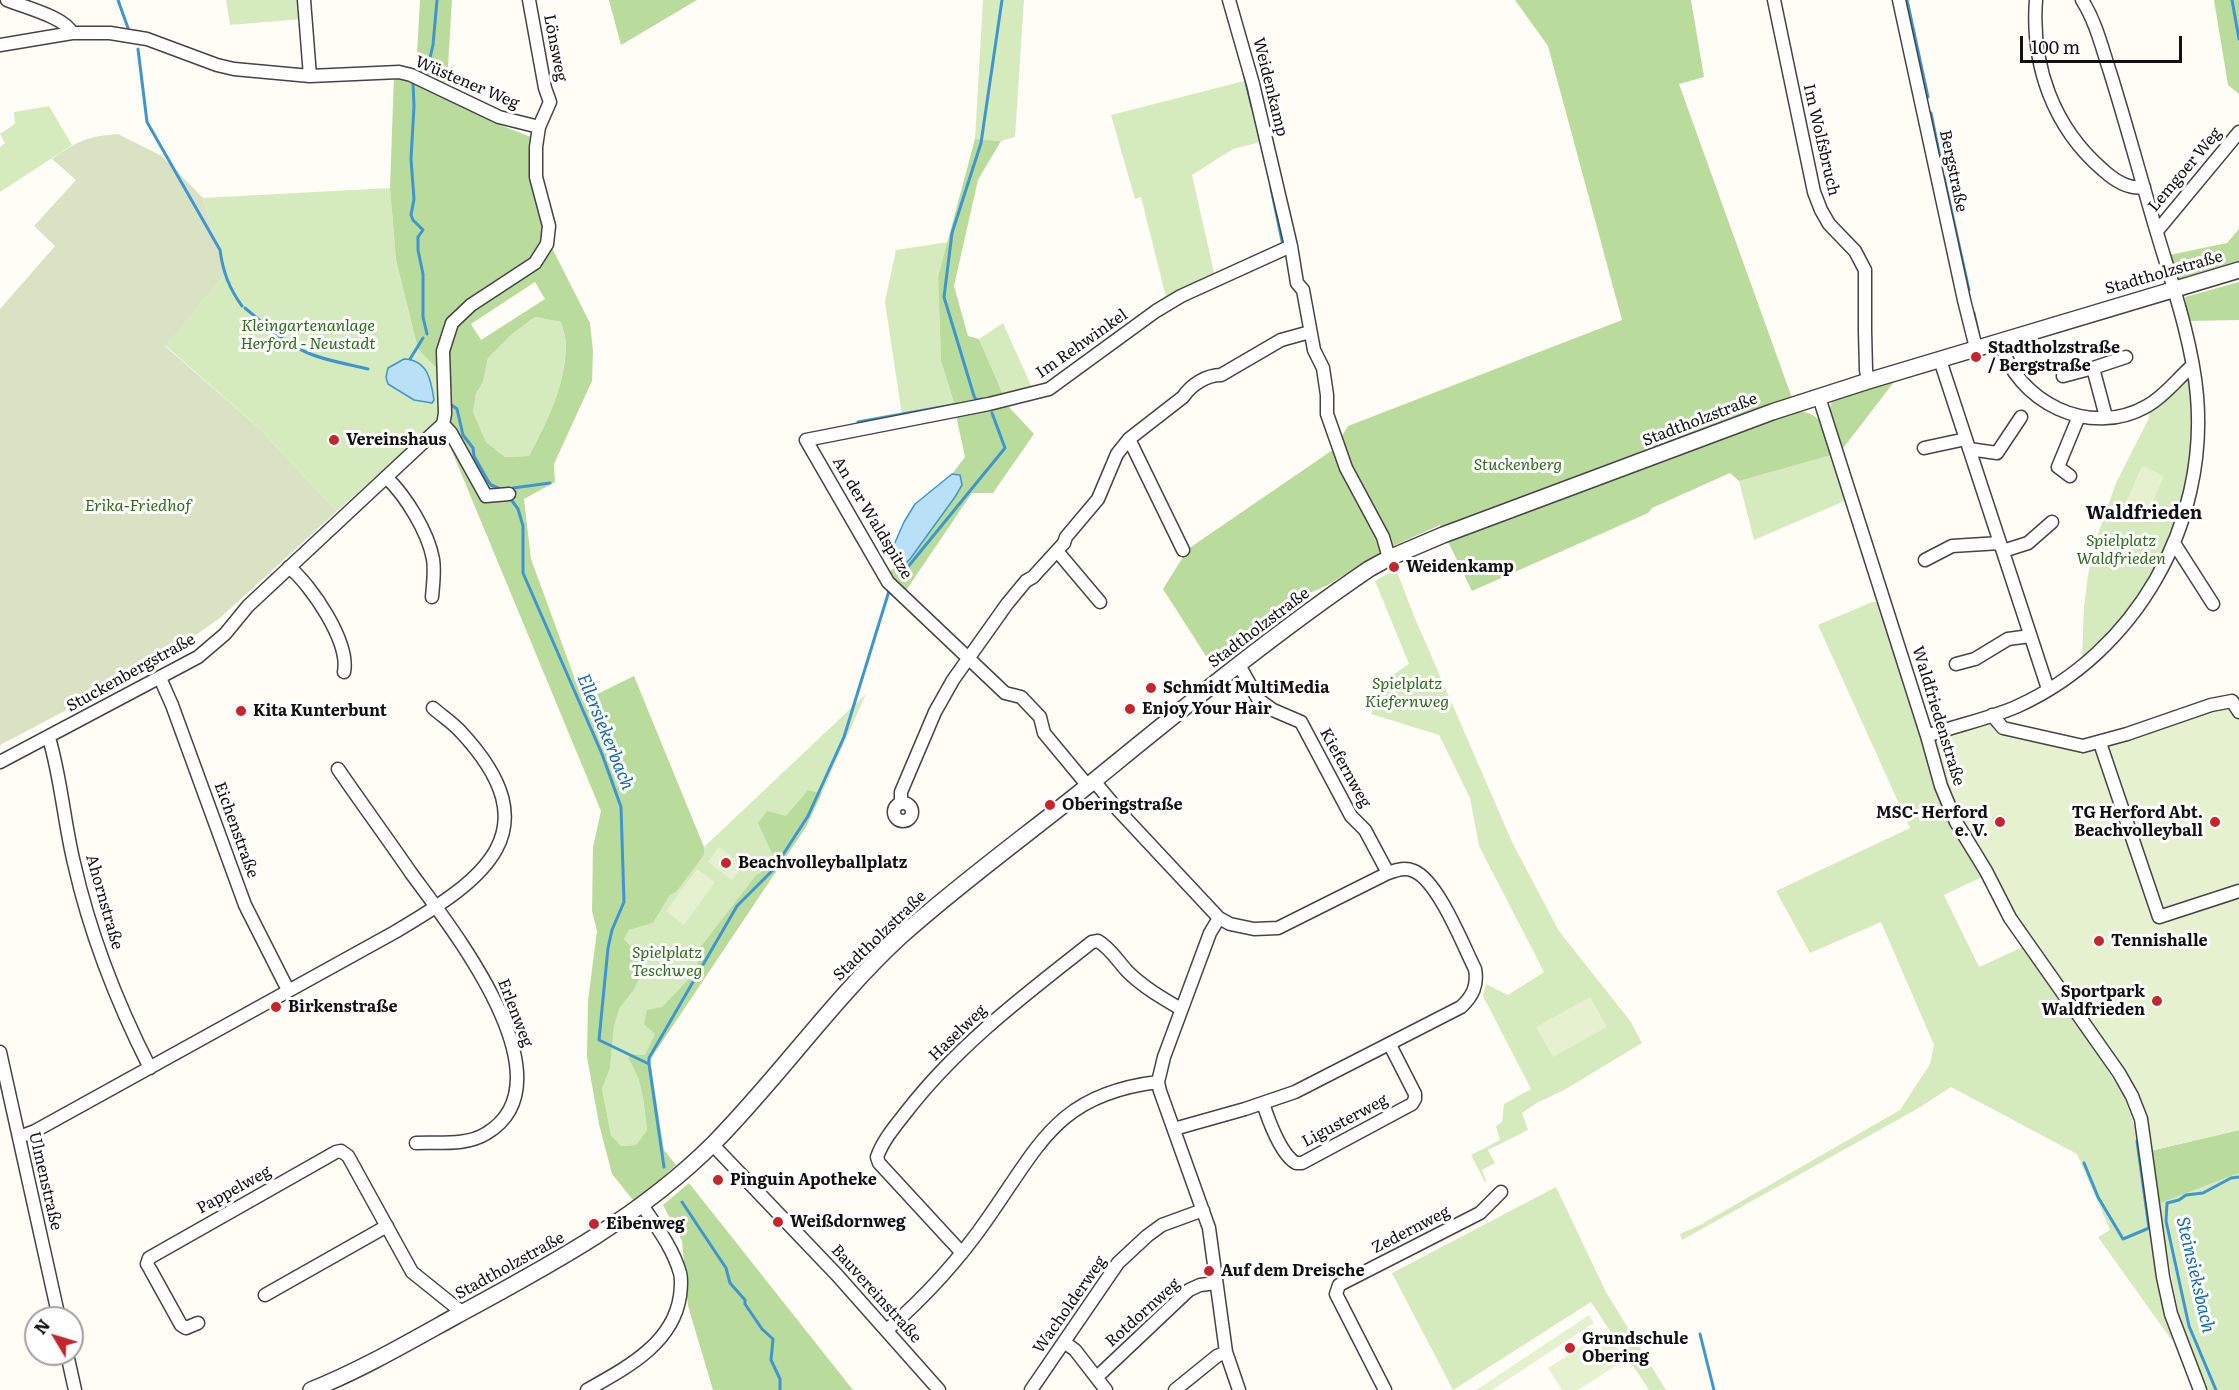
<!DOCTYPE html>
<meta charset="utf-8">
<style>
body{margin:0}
#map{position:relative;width:2239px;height:1390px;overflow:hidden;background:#fffdf5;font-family:Literata,serif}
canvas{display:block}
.north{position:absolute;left:24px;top:1306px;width:60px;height:60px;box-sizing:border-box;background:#fff;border:2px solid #a0a0a0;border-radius:50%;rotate:308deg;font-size:16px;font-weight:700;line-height:24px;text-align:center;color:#111}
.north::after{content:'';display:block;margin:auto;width:21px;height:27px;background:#c4262e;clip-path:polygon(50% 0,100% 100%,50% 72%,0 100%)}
.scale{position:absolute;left:2020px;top:36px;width:162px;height:27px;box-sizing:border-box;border:3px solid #111;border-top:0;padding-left:8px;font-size:18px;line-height:21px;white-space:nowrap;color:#111;-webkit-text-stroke:4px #fff;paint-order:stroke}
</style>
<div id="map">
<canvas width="2239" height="1390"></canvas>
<div class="north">N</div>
<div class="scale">100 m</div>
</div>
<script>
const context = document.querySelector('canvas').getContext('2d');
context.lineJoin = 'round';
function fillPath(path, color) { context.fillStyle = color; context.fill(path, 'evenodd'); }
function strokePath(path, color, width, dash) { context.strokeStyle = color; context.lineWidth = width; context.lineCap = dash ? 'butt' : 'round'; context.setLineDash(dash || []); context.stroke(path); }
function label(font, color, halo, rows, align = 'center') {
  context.font = font + ' Literata,serif'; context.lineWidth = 6; context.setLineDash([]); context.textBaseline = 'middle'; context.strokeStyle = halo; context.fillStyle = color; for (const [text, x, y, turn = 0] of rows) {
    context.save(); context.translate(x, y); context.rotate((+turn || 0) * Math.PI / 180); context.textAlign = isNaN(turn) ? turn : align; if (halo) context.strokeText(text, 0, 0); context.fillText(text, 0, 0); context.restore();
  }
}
fillPath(new Path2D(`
 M226,0h74l2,19 -72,6z
 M983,0h41l-9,137 -14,4 -26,-2z
 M1248,80l16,61 -31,8 -41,26 23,102 -48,24 -26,-104 -6,2 -24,-84z
 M49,106l23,39 -72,47v-45l5,-4 -5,-9 15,-10 -1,-12z
 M390,188l6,72 22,89 19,20 2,51 -102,91 -78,-83 -94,-83 60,-71 -22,-76z
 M948,242l-10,35 3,84 14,45 -53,9 -17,-113 11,-52z
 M535,317l26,5c2,8 5,16 5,23 -1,41 -19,77 -37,111l-24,1 -19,-15 -13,-30 3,-18 7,-12 5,-24 23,-23z
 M1003,323l31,69 -29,7 -26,-60z
 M2186,377l5,4 1,79 -19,72 -31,62 -29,36 -31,28 2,-51 4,-32 9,-38 19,-54 33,-65 -1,-7z
 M1832,455l15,45 -93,40 -15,-59z
 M1396,569l18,47 99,228 46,87 72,91 11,21 -76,46 -29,14 -15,10 6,17 -40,20 7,13 -13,7 5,13 -3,-3 -13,-25 29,-15 -4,-14 6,-4 2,-18 27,-15 -48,-93 3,-12 22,11 36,-23 -65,-126 -9,-48 -31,-63 -68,-21 13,-33 25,-17 -34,-83z
 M1872,602h8l44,138 20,73 38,64 -38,18 35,72 44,-20 48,67 53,82 14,41 22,150 13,55 -75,-105 12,-7 -33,-76 -126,-67 -34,22 -235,131 -2,-6 20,-9 200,-115 30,-46 4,-19 -53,-123 -71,31 -34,-62 134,-63 -92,-203z
 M866,694l-44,99 -14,-3 -41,51 8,19 -5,7 -14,8 -58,75 -1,20 -35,37 -6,27 -11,21 -15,-1 -2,5c15,20 16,47 19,71l-11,15 -15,1 -10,-11 -9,-46 8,-21 4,-41 5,-18 14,-18 7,-30 -4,-9 -12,-13 5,-9 24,-7 17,-28 34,-40v-8z
 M2239,1173v217h-36l-20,-52 -25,-134z
 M1556,1187l50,105 60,98h-17l-58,-88 -138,88 -61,-117z`), '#d5ebbd');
fillPath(new Path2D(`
 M420,0h32l-5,83 -31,-11z
 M609,0h88l-76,45z
 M1515,0h176l13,77 -25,7 113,314 7,13c26,3 26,22 33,44l-93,26 -9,-8 -78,35 -4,5 -176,78 -32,-66 -58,26 -56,35 -21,9 -92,72 -50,-78 25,-40 146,-100 14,-23 274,-106 -74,-274z
 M2214,0h25v94l-11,-9z
 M394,75l15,4 86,44 36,14 3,59 17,50 39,77 3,28 -1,30 -38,83 1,18 -31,17 7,60 52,142 51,-25 70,171v8l-28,37 -6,3 -17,28 -24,7 -5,9 12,13 8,17 -11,22 -14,18 -5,18 -4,41 -8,21 9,46 10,11 15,-1 11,-15c-3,-24 -4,-51 -19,-71l2,-5 15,1 10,-21 -11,-10 3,-14 15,-3 35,-37 1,-20 58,-75 14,-8 5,-7 -17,-37 9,-12 19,5 22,-26 14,3 -16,34 -156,233 14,90 12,15 -23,21 -20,14 -21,-26 -13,-50 -12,-67 1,-56 9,-70 -5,-20 1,-64 8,-36 -162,-391 -2,-51 -19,-20 -22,-89 -6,-72zM535,282l10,17 -64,41 -10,-16zM535,317l26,5c2,8 5,16 5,24 -1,40 -19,76 -37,110l-24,1 -19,-15 -13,-30 3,-18 7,-12 5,-24 23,-23z
 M975,139l26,2 -23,39 -24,106 14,50 11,3 26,60 -50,7 -14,-45 -3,-84z
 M2239,229v36l-63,17 -7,-27 58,-12z
 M2239,282v38l-51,1 -3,-24z
 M1897,378l-56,73 -12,-37 2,-11 7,-7z
 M1008,406l26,28 -41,59h-21l-67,99 -16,-20c7,-7 14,-6 21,-13l51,-74 -1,-10 -8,-1 13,-17 -9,-42z
 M2239,1130v43l-81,31 -8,-53z
 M689,1183l164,207h-140l-25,-84 -6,-65 -19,-36z`), '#b9dc9c');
fillPath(new Path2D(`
 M118,134l44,22 41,42 22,76 -60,72 94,82 78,83 -117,107 -64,45 -156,82v-436l55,-63 -21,-20 42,-46 -24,-21c25,-18 36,-23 66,-25z`), '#d9e3c4');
fillPath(new Path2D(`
 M2142,466l22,10 -19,43 -22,-10z
 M2239,695v435l-89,21 -18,-68 -114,-165 -59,-105 -29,-77 57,-16 98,23 124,-41z
 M719,847l24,18 -11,15 -24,-18z
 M697,869l18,13 -31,43 -18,-14z
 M1590,997l17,30 -54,30 -17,-30z
 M1589,1315l5,8 -102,67h-16z
 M1606,1331l19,29 -47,30h-16l-14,-22z`), '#e6f2cf');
const water = new Path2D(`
 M404,359c24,1 27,21 30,41l-2,3 -18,-3 -26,-16 -2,-7 2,-9z
 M952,474l8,1 2,10 -7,12 -45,62 -7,7h-8l-6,-10 15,-34 11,-18z`);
fillPath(water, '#b9e0f7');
strokePath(water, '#3f96cf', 1.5);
strokePath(new Path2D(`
 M118,0l10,28
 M1907,0l21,97
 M2232,0l7,39
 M138,49l9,73 73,128c3,22 9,38 22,56
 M421,69l8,-7 4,-17 4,-45
 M1243,70l9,37
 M413,83l1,23 -3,53 3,40 -3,16 2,5 10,10 -5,7v13l5,24v43l4,17
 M1931,113l9,44
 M1944,177l25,113
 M1271,188l11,53
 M245,308c20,17 39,35 63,45 19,8 40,11 60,16
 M1974,313l4,18
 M410,359l13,-21
 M982,399l-6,1 -2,-4 -30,-99 8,-64 29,-90 21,-143
 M450,404l7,5 6,26 10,13 1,8 14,25 3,4 12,5
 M858,422l100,-18
 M513,488l37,-5
 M510,498l8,11 5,17v47l79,181 19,53 3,95 -12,28 -4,18 -9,92 50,24 15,103
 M907,568l98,-120 -13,-35
 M649,1064v-6l88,-152 36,-36 35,-54 36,-79 45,-146
 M2084,1163l14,34 25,42 26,-11 -12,-87
 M682,1202l44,66 4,15 15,17v4l17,25 11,10 -2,21 9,19v11
 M1700,1334l14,56
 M2216,1390l-27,-64 -23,-105 1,-18 12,-3 7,-5 17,-2 28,-15 8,-1`), '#3f96cf', 3);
const minor = new Path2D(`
 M7,0c17,7 58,17 65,33
 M304,0l6,76
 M1229,0l24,84 38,162 6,37 6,7 11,60 9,18 4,27v19l19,54 37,69 6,21
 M1774,0l40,192 7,18 8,14 26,27 10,19v61l1,39 2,11
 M1899,0l65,300 12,48
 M2036,0c-5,65 17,127 67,170 11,10 25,20 41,17
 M0,45l72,-12h38l37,6 70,26 17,4 76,7 89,-4 12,3 88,42 40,10
 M2157,231l82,-99
 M2000,341c16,61 90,98 147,65 18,-10 30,-27 45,-40
 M1940,360l108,329
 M2093,368l13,49
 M2063,376l30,-8 33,-11
 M1819,397l108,339 14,50 15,36 30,49 24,47 109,155 13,23 9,23 22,158 8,37 29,76
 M443,424l8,9 35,63 23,-2
 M1129,439l54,111
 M1924,448l42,-9
 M1969,449l28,4 24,-36
 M2070,476l-12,-9 21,-51
 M386,477c20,19 42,55 47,82 2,12 0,26 -1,38
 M2174,543l39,61
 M1057,551l43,51
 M2003,551l25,-8 24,-21
 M1925,560l27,-14 48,-3
 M289,567c22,18 61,75 55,105
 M1956,664l19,-5 33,-20 22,-3
 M1239,665l19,34 15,11 28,12 50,94 14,14 23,43
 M160,678l12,27 73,200 43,85
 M1992,715l11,13 80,18 44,-12 84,-29 21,-4 7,11
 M1927,736c30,-11 62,-17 91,-30 118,-54 190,-181 179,-310 -5,-59 -29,-124 -45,-180 -14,-48 -27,-96 -42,-144 -8,-24 -14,-50 -28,-72
 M49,738c12,40 15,84 25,125 16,71 43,140 76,205
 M2100,743l59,174 80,-26
 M0,762l198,-105 27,-23 23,-28 195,-182 2,-10 -2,-63 9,-28 19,-18 64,-42 12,-19 2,-18 -13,-49v-30l3,-20 11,-25 -5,-14 -16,-88
 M338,769c24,35 49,69 73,104 37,51 163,207 76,260 -20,13 -48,9 -71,10
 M1094,781l25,30 100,107 -9,15 -46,124 -6,25 2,9 49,137 17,124 13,38
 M1088,786l-44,-53 -4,-16 -19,-20 -16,-4 -117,-111 -82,-142 183,-36 60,-15 107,-78 25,-15 110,-50
 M894 812a9 9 0 1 1 18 0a9 9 0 1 1-18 0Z
 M901,803v-11l34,-80 18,-32 54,-76 19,-23 7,-4 31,-34 2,-6 32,-38 19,-45 12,-15 54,-42c8,-12 23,-22 38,-22l60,-35 29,-8
 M0,1052l59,266
 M1263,1103c5,16 18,52 33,60h6l110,-59 3,-5v-5l-25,-49
 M1174,1129l71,-20 50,-17 166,-85c12,-11 17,-22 14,-38 -12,-24 -37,-88 -61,-98 -10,-4 -17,-1 -26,2l-110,55 -24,1 -24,-5 -11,-6
 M19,1137l16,-6 360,-199c90,-53 158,-101 66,-200 -8,-9 -19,-16 -28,-24
 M712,1144l125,131 102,115
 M962,1253l-83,-90 -2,-6c6,-17 19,-32 30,-46 52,-67 119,-117 185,-169l6,-1c12,7 20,20 29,30 16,16 35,27 54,38
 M265,1295l122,-69
 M198,1323l-12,5 -5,-3 -31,-56 -3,-5 2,-6 187,-106 5,-1 7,5 64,116 51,41
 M887,1330c38,-33 72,-70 101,-112 52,-74 70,-124 170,-136
 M1064,1342l11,8 31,40
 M67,1354l8,36
 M1097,1377l92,-87 11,-5 16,-2
 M587,1390c39,-22 86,-46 93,-94 1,-8 2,-16 0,-23 -7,-25 -24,-47 -38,-68
 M1031,1390l87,-127 29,-27 15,-11 41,-15
 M1175,1390l42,-34 9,-4
 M1385,1390l-49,-96 3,-9 141,-72 21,-21`);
const tertiary = new Path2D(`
 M311,1390c50,-20 98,-48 145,-74 92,-50 183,-98 258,-173 65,-66 118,-143 186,-206 60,-54 127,-102 190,-153 91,-74 182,-149 279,-215l20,-11 54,-23 329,-123 96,-31 371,-111`);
strokePath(minor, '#444', 15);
strokePath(tertiary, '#444', 18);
strokePath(minor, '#fff', 12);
strokePath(tertiary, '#fff', 15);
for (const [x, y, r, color] of [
 [1976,357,6,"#c4262e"],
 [334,440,6,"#c4262e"],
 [1394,567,6,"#c4262e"],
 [1151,688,6,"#c4262e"],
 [1130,709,6,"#c4262e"],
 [241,711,6,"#c4262e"],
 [1050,805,6,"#c4262e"],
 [2000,822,6,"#c4262e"],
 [2215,822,6,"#c4262e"],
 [726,863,6,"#c4262e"],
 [2099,941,6,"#c4262e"],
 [2157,1001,6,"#c4262e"],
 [276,1007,6,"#c4262e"],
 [718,1180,6,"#c4262e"],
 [778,1222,6,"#c4262e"],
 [594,1224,6,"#c4262e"],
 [1209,1271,6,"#c4262e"],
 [1570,1348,6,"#c4262e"]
]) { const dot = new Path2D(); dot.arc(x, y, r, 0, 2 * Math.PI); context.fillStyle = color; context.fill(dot); strokePath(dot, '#fff', 2); }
label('16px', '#111', '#fff', [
 ["Lönsweg",555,48,79],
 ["Wüstener Weg",467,83,23],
 ["Weidenkamp",1270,87,76],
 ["Im Wolfsbruch",1821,140,77],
 ["Lemgoer Weg",2185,170,-50],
 ["Bergstraße",1953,171,78],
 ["Stadtholzstraße",2164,273,-16],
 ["Im Rehwinkel",1082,344,-35],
 ["Stadtholzstraße",1700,420,-21],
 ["An der Waldspitze",872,518,59],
 ["Stadtholzstraße",1259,628,-37],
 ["Stuckenbergstraße",131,673,-29],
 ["Waldfriedenstraße",1938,716,73],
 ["Kiefernweg",1345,768,61],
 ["Eichenstraße",236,830,70],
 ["Ahornstraße",104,902,74],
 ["Stadtholzstraße",880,936,-44],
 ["Erlenweg",515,1013,69],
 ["Haselweg",958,1033,-44],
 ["Ligusterweg",1345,1121,-28],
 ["Ulmenstraße",45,1181,77],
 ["Pappelweg",234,1190,-29],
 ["Zedernweg",1411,1230,-27],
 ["Stadtholzstraße",510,1266,-29],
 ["Bauvereinstraße",876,1294,48],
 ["Wacholderweg",1070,1305,-55],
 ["Rotdornweg",1143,1313,-42]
]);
label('italic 16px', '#2f6b1f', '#fff', [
 ["Kleingartenanlage",308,326],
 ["Herford - Neustadt",308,344],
 ["Stuckenberg",1518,465],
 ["Erika-Friedhof",138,506],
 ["Spielplatz",2121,541],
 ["Waldfrieden",2121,559],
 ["Spielplatz",1407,684],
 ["Kiefernweg",1407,702],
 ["Spielplatz",667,953],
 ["Teschweg",667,971]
]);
label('bold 16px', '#111', '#fff', [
 ["Stadtholzstraße",1988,348],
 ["/ Bergstraße",1988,366],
 ["Vereinshaus",346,440],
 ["Weidenkamp",1406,567],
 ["Schmidt MultiMedia",1163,688],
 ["Enjoy Your Hair",1142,709],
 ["Kita Kunterbunt",253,711],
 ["Oberingstraße",1062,805],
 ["MSC- Herford",1988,813,"right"],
 ["e. V.",1988,831,"right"],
 ["TG Herford Abt.",2203,813,"right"],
 ["Beachvolleyball",2203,831,"right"],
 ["Beachvolleyballplatz",738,863],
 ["Tennishalle",2111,941],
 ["Sportpark",2145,992,"right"],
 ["Waldfrieden",2145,1010,"right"],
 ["Birkenstraße",288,1007],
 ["Pinguin Apotheke",730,1180],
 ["Weißdornweg",790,1222],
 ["Eibenweg",606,1224],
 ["Auf dem Dreische",1221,1271],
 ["Grundschule",1582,1339],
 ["Obering",1582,1357]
], 'left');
label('bold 18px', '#111', '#fff', [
 ["Waldfrieden",2144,514]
]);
label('italic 18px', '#1768a6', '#fff', [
 ["Ellersiekerbach",605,732,68],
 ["Steinsieksbach",2195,1275,77]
]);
</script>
